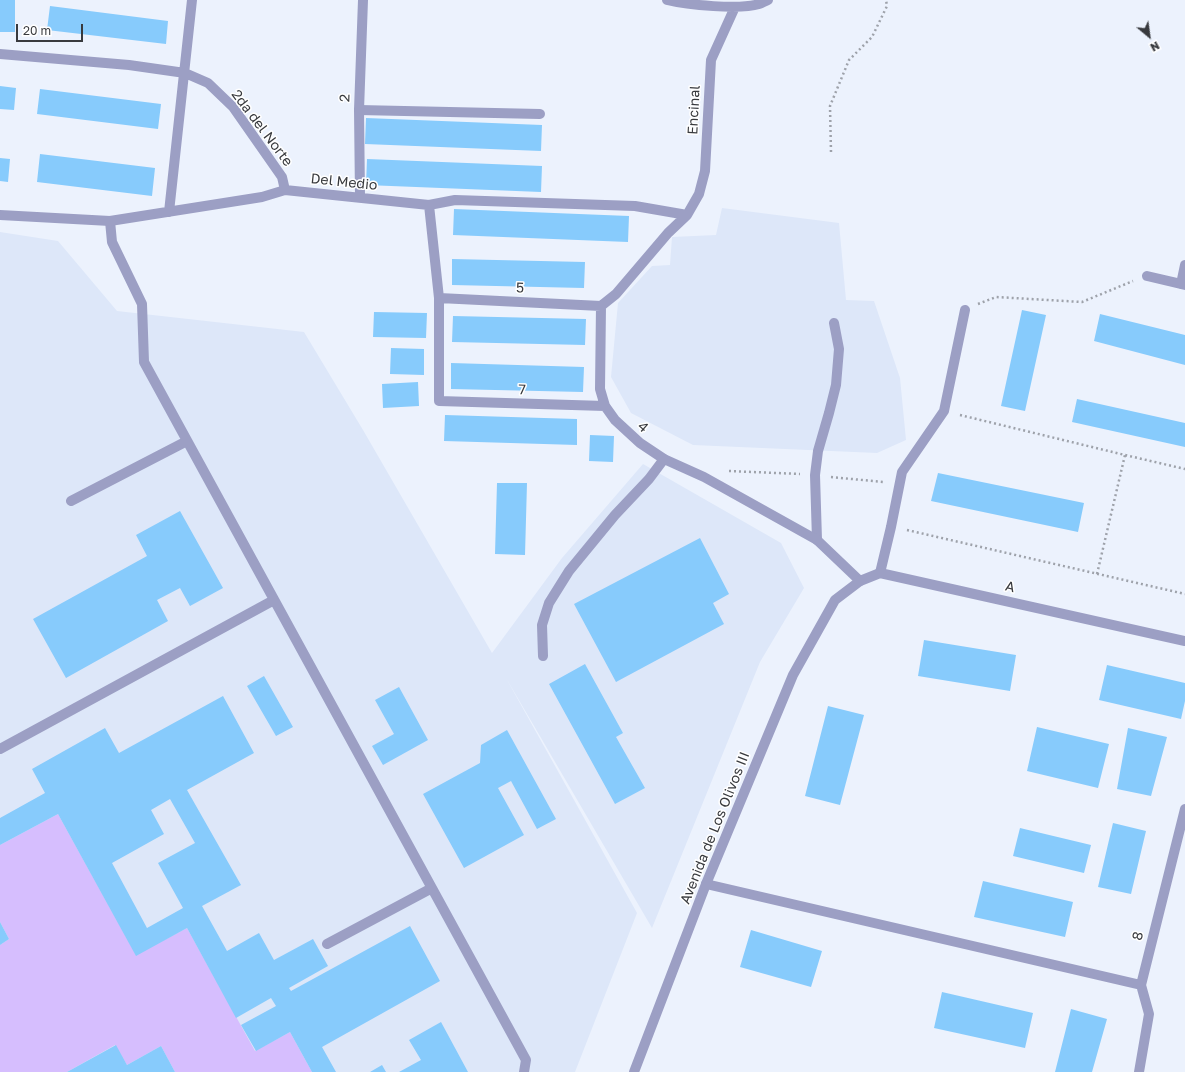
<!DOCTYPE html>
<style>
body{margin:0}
#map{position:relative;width:1185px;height:1072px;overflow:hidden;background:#ecf2fd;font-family:"Golos Text",sans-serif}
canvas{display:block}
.north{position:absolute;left:1129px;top:16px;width:40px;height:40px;-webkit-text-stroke:3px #fff;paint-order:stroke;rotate:151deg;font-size:11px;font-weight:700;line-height:16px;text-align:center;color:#383a3e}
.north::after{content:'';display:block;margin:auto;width:14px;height:18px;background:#383a3e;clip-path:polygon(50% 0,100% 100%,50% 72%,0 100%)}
.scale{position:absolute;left:16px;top:24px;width:67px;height:18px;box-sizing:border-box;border:2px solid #383a3e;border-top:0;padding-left:5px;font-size:12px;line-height:14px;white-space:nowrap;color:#383a3e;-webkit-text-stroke:3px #fff;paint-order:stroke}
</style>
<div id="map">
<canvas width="1185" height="1072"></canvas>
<div class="north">N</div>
<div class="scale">20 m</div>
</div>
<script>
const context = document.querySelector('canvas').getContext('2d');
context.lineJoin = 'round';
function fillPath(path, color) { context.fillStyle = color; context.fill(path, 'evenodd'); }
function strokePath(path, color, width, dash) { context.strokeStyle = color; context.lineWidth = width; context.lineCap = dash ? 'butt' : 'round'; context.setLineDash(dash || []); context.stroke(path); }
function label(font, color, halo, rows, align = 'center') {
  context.font = font + ' "Golos Text",sans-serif'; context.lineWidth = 3; context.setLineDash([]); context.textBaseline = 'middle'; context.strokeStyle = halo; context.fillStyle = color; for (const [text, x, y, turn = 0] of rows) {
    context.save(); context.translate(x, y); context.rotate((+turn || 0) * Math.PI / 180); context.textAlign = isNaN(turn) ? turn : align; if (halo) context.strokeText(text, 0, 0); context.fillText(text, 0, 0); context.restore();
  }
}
fillPath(new Path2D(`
 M722,208l117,15 7,77 28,1 26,77 6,62 -29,13 -184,-8 -62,-32 -20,-36 7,-74 34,-37 18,-1 2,-28 44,-2z
 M0,232l58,9 59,70 187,21 59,98 129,223 70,-95 81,-94 138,79 23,45 -44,74 -108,266 -146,-250 131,235 -62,159h-575z`), '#dde7f9');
fillPath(new Path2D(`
 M58,814l78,141 51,-27 68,123 35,-19 22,40h-137l-14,-26 -34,19 -12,-20 -48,27h-67v-127l9,-6 -9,-17v-77z`), '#d6befe');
fillPath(new Path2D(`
 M0,0h15v32h-15z
 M50,6l118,15 -2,23 -119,-14z
 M0,86l16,2 -2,22 -14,-1z
 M40,89l121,15 -3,25 -121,-15z
 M366,118l176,7 -1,26 -176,-7z
 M40,154l115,14 -3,28 -115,-14z
 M0,158l10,1 -2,23 -8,-1z
 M367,159l175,7 -1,26 -175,-7z
 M454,209l175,7 -1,26 -175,-7z
 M452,259l133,3 -1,26 -132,-3z
 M1022,310l24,5 -21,96 -24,-5z
 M374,312l53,1 -1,25 -53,-1z
 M1100,314l85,21v30l-91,-24z
 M453,316l133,3 -1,26 -133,-3z
 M391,348l33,1v26l-34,-1z
 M451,363l133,4 -1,25 -132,-3z
 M418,382l1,24 -36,2 -1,-24z
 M1077,399l108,24v24l-113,-25z
 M445,415l132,4v26l-133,-4z
 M590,435l24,1 -1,26 -24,-1z
 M938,473l146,30 -6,29 -147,-31z
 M497,483h30l-2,72 -30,-1z
 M180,511l43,77 -33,18 -10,-18 -23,12 11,21 -102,57 -33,-59 114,-63 -11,-21z
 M700,538l29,56 -16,9 11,21 -108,58 -42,-78z
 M924,640l92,15 -6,36 -92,-15z
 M585,664l38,69 -7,4 29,51 -30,16 -66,-120z
 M1107,665l78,18v18l-4,18 -82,-19z
 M264,676l29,51 -17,9 -29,-50z
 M399,687l29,53 -45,25 -11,-19 22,-12 -19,-34z
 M223,696l31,57 -67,37 54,95 -39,21 25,45 32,-18 15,27 39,-21 15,27 -39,22 2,3 119,-65 30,55 -118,66 14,25h-24l-22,-40 -34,19 -15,-26 35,-19 -5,-8 -35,20 -49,-90 -51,28 -78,-142 -58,31v-27l45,-25 -13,-24 73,-41 14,25zM170,799l25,44 -37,20 25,45 -36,20 -35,-65 52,-29 -13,-24z
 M828,706l36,9 -24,90 -35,-9z
 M1037,727l72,17 -11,44 -71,-17z
 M1128,728l39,9 -16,59 -34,-7z
 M507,730l49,89 -19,10 -26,-48 -13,7 26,47 -60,33 -41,-74 57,-31 1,-18z
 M1113,823l33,8 -15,63 -33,-7z
 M1020,828l71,17 -7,28 -71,-17z
 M983,881l90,21 -8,35 -91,-20z
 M0,922l9,17 -9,6z
 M751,930l71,21 -11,36 -71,-20z
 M942,992l91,21 -8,35 -91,-20z
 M1071,1009l36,10 -15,53h-37z
 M441,1022l27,50h-69l22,-12 -12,-20z
 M116,1045l11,20 34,-19 14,26h-108z
 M382,1065l4,7h-16z`), '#87cbfc');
strokePath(new Path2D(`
 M831,152l-1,-46 19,-46 23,-23 15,-31 -1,-6
 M978,304l18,-7 86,5 51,-21
 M960,415l165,40 60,14
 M729,471l71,3
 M831,477l52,5
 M907,530l278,64
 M1097,574l28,-119`), '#9ea2aa', 2.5, [2, 3]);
strokePath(new Path2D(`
 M359,110l181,4
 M110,221l2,21 30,62 2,58 382,698 -2,12
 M71,501l116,-60
 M817,540l-2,-65 3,-24 11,-38 7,-28 3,-36 -5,-26
 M543,656l-1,-31 7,-22 20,-32 46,-56 34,-36 15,-20
 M0,749l274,-149
 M327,944l105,-56`), '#9c9fc4', 10);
strokePath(new Path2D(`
 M667,0c20,5 73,10 92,4 3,-1 6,-3 9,-4
 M735,7l-24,53 -6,111 -6,23 -12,21 -19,18 -52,61 -15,12 -1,83 5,17 10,14 25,23 24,16 40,18 113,63 43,41
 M0,54l129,11 56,8 23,10 25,24 49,70 3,13
 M360,197l-1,-87 4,-110
 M429,205l10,93v103l166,5
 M169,212l23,-212
 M0,215l110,6 152,-24 23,-7 144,15 26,-5 180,6 52,9
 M1147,276l38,9
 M1181,284l4,-19
 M439,298l162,8
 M880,573l11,-46 11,-55 42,-61 21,-101
 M706,884l435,101
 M1139,1072l10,-58 -8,-29 44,-176`), '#9c9fc4', 10);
strokePath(new Path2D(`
 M634,1072l72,-188 87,-209 42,-75 25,-19 20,-8 305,68`), '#9c9fc4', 10);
label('14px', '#383a3e', '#fff', [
 ["2",345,98,-88],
 ["Encinal",694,110,-87],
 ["2da del Norte",262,128,53],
 ["Del Medio",344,182,6],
 ["5",520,288,3],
 ["7",522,390,2],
 ["4",643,427,42],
 ["A",1010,587,13],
 ["Avenida de Los Olivos III",715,828,-68],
 ["8",1138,936,-76]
]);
</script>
